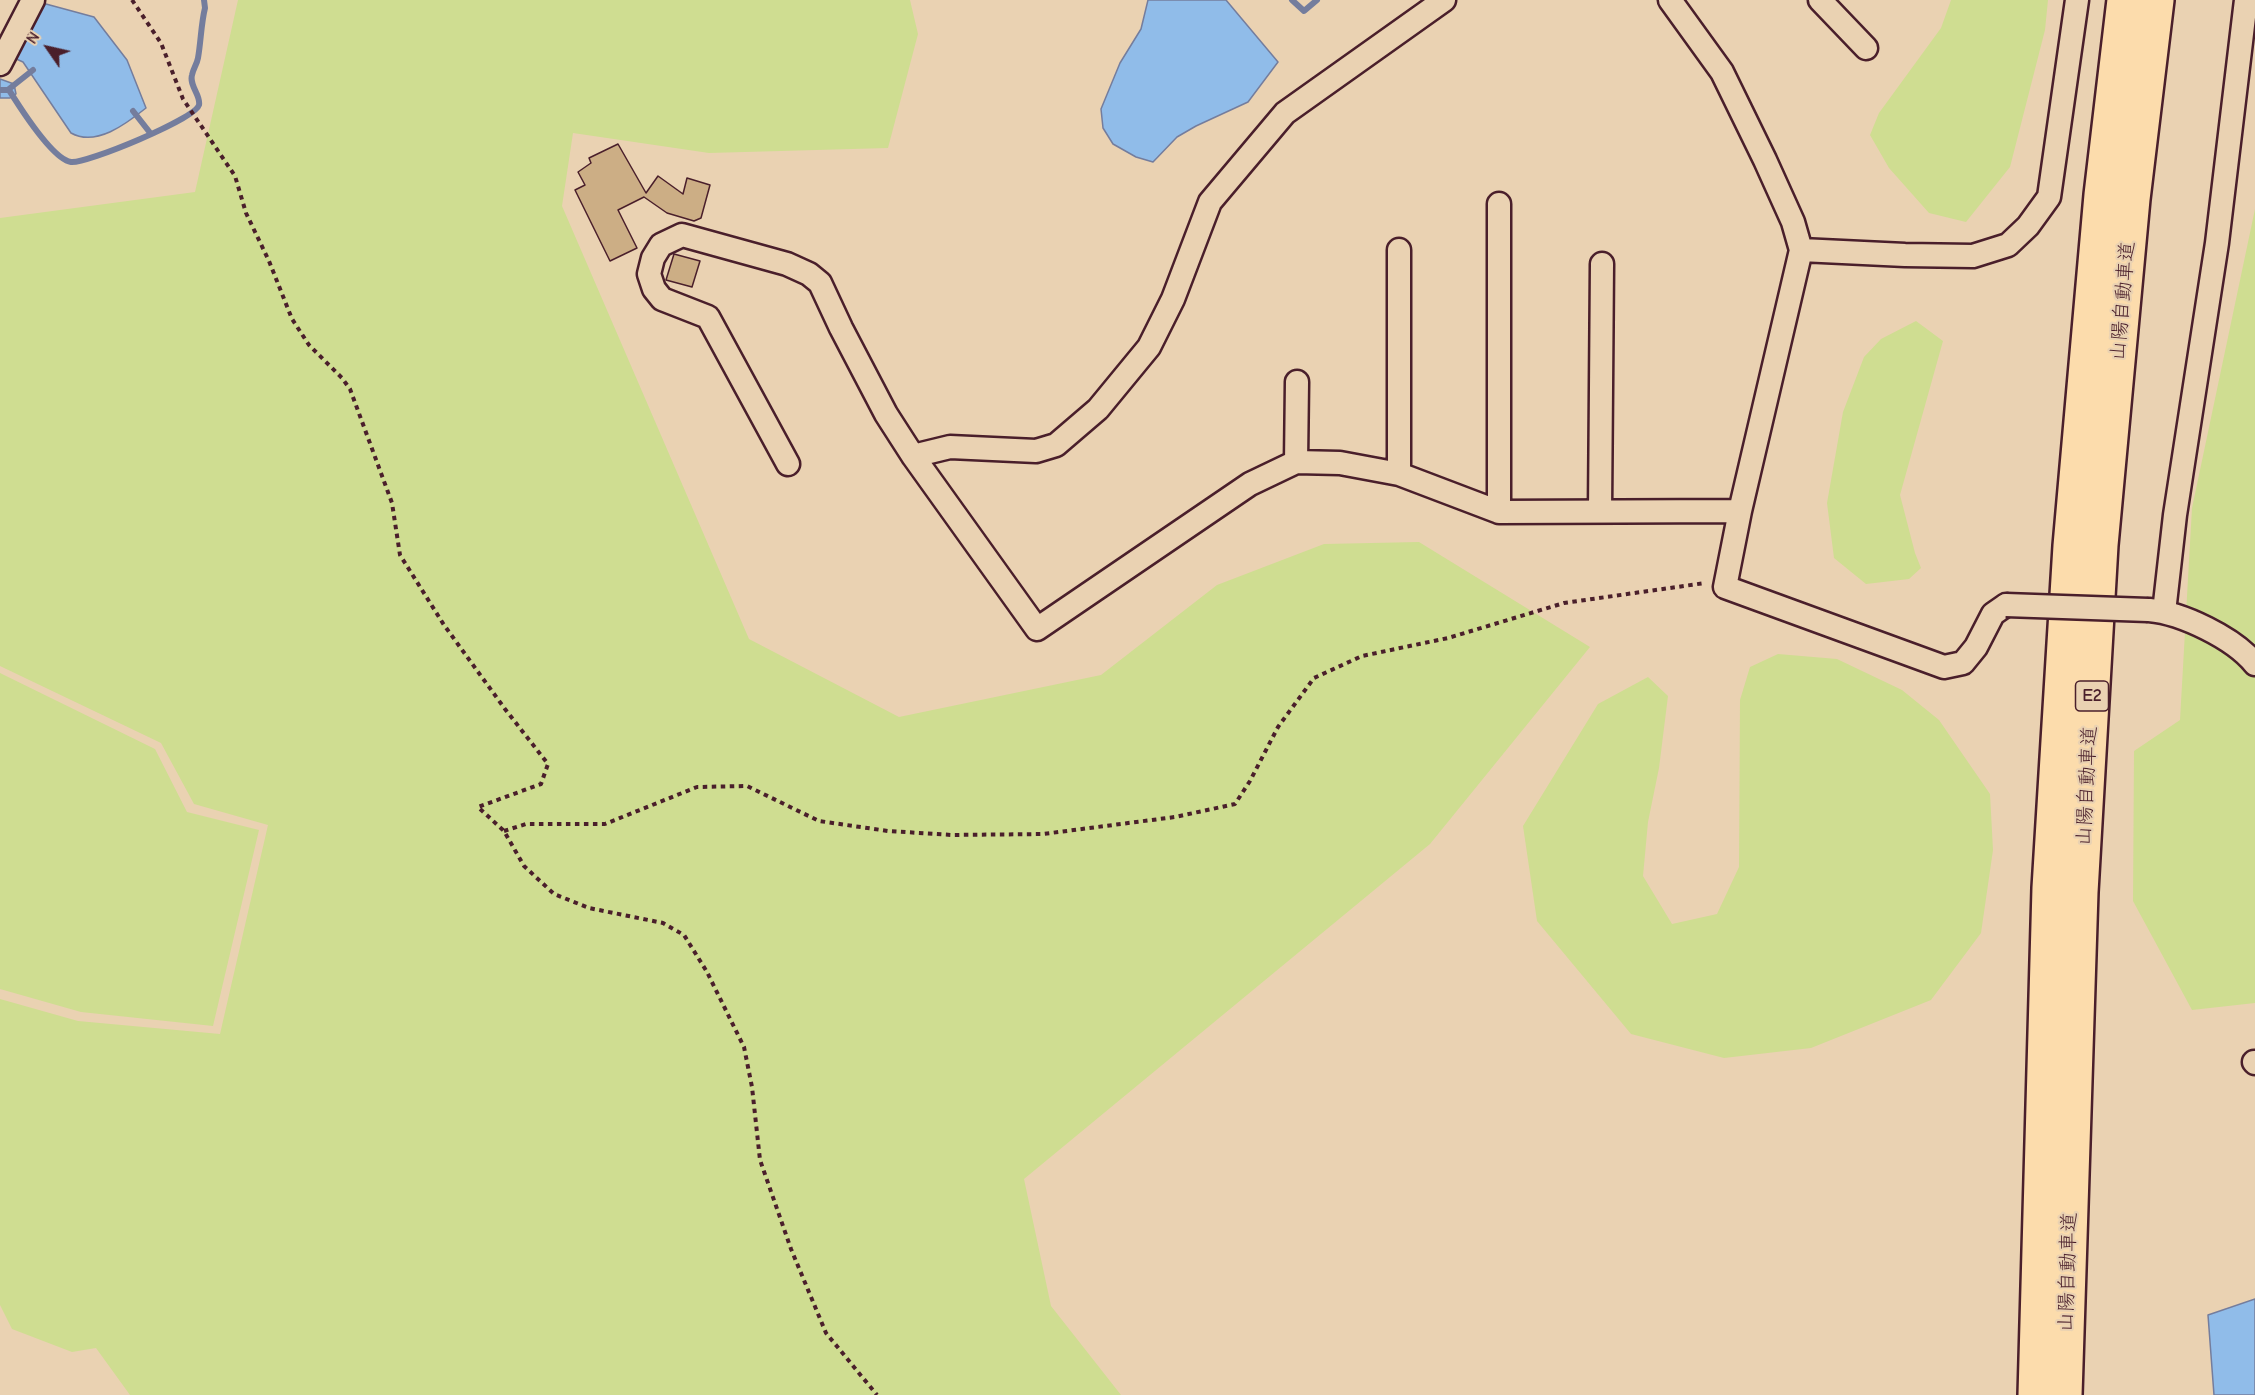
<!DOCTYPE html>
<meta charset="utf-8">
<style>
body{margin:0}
#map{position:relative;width:2255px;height:1395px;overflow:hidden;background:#ead2b2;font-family:"Comic Neue",sans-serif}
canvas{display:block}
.north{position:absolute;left:18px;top:18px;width:60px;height:60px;-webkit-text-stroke:4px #ead2b2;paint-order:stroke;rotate:304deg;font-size:16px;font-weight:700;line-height:24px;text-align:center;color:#4a1f2b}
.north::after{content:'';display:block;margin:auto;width:21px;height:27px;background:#4a1f2b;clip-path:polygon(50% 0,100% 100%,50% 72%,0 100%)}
</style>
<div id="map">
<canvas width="2255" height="1395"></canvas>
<div class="north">N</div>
</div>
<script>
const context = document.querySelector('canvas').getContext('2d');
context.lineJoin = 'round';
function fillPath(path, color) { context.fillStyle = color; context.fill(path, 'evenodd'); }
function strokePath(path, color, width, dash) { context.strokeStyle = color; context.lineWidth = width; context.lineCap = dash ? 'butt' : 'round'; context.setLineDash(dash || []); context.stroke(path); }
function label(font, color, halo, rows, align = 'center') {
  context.font = font + ' "Comic Neue","Klee One",sans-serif'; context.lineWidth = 4.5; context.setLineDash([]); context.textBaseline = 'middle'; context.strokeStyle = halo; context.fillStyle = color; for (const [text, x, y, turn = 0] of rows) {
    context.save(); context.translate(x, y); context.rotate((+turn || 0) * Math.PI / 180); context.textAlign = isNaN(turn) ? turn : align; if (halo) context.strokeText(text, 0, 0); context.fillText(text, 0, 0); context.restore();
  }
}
fillPath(new Path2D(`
 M238,0h672l8,34 -30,114 -179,5 -136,-20 -11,73 187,433 150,78 202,-42 116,-90 107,-41 95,-2 171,105 -160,197 -406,335 27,127 70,89h-991l-34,-47 -24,4 -60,-23 -12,-24v-306l78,22 142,13 48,-209 -74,-21 -33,-61 -161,-77v-448l195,-26z
 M1951,0h97l-3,30 -35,137 -44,55 -37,-9 -40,-45 -19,-33 9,-22 62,-85z
 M2255,209v794l-63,7 -59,-109 1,-150 46,-31 12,-212z
 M1916,321l27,20 -43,154 15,58 6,15 -12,11 -43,5 -32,-26 -7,-55 16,-91 21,-55 17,-18z
 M1778,654l59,5 65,31 37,30 51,74 3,56 -12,83 -50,67 -120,48 -87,10 -93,-24 -94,-113 -14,-95 75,-122 50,-27 20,19 -9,72 -11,54 -5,54 29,48 45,-10 22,-47 1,-167 10,-33z
 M0,673l155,76 32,63 72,18 -46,196 -132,-14 -81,-23z`), '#cfdd91');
const water = new Path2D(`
 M1148,0h78l52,62 -30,40 -52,24 -19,11 -24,25 -17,-5 -23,-13 -10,-16 -2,-19 19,-46 21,-34z
 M46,4l48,13 33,43 19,48c-20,16 -50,39 -75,25l-48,-71 -9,-4 11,-33z
 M0,79l14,5 2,10 -6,4h-10z
 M2255,1299v96h-41l-6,-80z`);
fillPath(water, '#90bce9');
strokePath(water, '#747d9d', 1.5);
strokePath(new Path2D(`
 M1292,0l12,11 13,-11
 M9,89l24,-19
 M0,90h9c10,16 43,69 62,72 15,2 124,-43 128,-57 2,-10 -10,-19 -7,-30 1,-6 5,-11 6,-17 3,-17 3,-34 7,-50l-1,-8
 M133,111l18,23`), '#747d9d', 6);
const building = new Path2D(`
 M618,144l28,49 12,-17 25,18 4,-16 23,7 -9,33 -7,3 -27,-8 -23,-16 -26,13 19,38 -27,13 -35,-71 10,-5 -7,-13 13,-9 -2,-5z
 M674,254l26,7 -8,26 -26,-7z`);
fillPath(building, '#ccae85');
strokePath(building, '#4a1f2b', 1.5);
const minor = new Path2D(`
 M1670,0l52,72 43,88 28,62 8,28 -61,261 -15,76 219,80 19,-4 13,-16 17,-33 13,-9
 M1820,0l46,48
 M0,64l33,-64
 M1399,250v224
 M1801,250l104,5 68,1 35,-11 20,-19 21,-29 28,-197
 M913,456l37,-9 86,4 20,-6 42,-36 51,-62 24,-48 37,-97 75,-89 159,-113
 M1296,462l1,-80
 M788,464l-80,-147 -46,-18 -8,-10 -5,-15 4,-16 8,-13 21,-10 105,29 22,10 11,9 21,45 45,86 27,42 124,173 213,-145 46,-22 44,1 59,11 100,38 241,-1
 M1600,511l2,-247
 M1499,512v-308
 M2149,610c33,3 85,28 106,54
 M2164,612l11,-97 42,-272 29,-243
 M2254,1062l1,1`);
const highway = new Path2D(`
 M2035,1395l14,-507 21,-342 31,-351 23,-195
 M2065,1395l16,-503 20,-347 32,-346 24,-199`);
strokePath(minor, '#4a1f2b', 27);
strokePath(highway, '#4a1f2b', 38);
strokePath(new Path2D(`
 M132,0l29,43 22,56 52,77 11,37 23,48 23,58 17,26 33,33 8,11 42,114 8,52 44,70 61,84 43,55 -7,20 -63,23 26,24 20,35 30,28 35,14 74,15 21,12 23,37 37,75 8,40 8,73 31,89 35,84 51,62
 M504,831l22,-7h79l92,-37 50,-1 72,35 69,10 64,4 91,-1 132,-17 60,-13 15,-23 28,-54 36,-49 48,-22 86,-18 116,-35 141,-20`), '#4a1f2b', 4, [4.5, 4.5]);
strokePath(minor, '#ead2b2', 22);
strokePath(highway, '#fcdcac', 33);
const minorBridge = new Path2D(`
 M2006,605l142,5`);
strokePath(minorBridge, '#4a1f2b', 27, []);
strokePath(minorBridge, '#ead2b2', 22);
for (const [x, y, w] of [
 [2092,696,33]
]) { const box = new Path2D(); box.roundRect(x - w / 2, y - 15, w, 30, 4.5); context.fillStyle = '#ead2b2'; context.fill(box); strokePath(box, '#4a1f2b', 1.5); }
label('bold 18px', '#4a1f2b', null, [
 ["E2",2092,696]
]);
label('20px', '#4a1f2b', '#ead2b2', [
 ["山陽自動車道",2123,301,-85],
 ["山陽自動車道",2087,786,-87],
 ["山陽自動車道",2068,1272,-88]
]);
</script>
